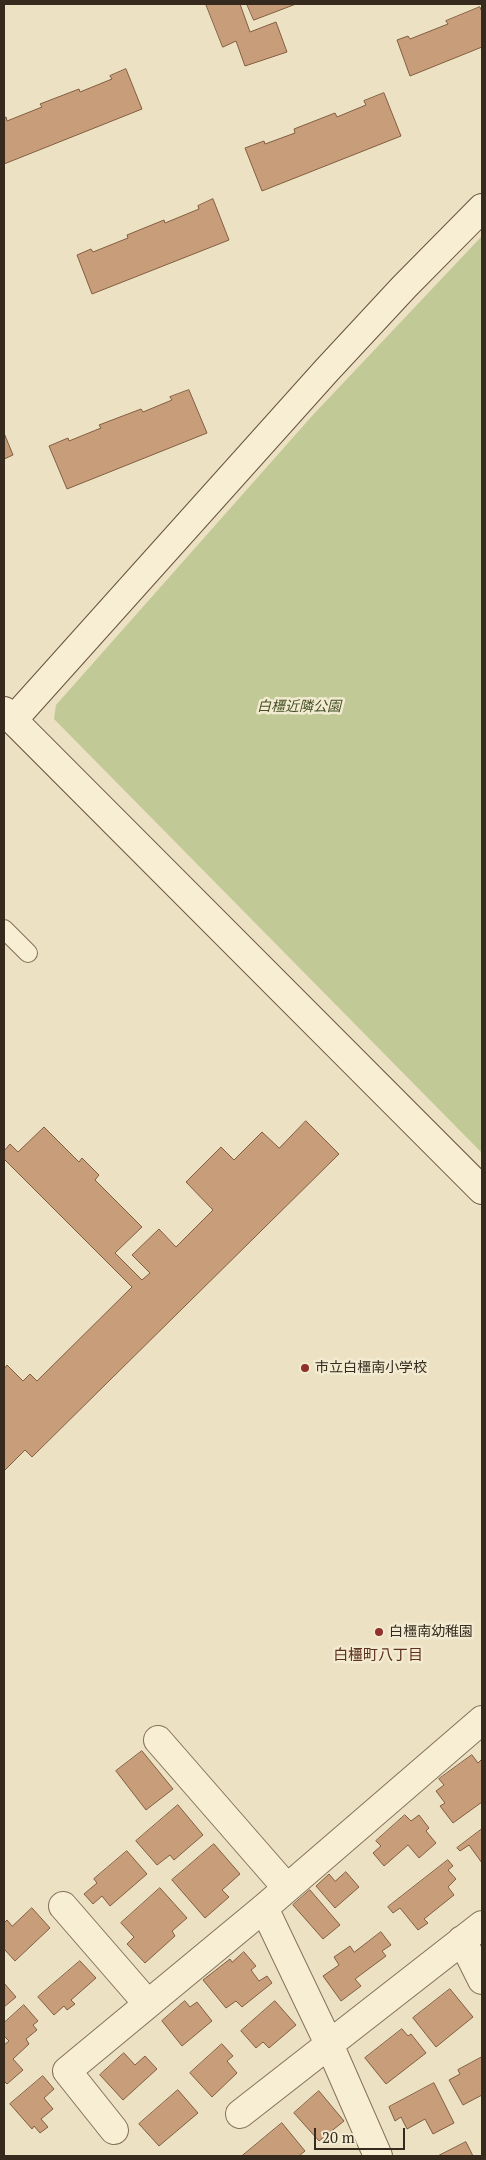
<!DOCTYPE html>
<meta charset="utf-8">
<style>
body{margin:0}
#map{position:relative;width:486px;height:2160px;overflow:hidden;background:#ece1c2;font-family:"PT Serif",serif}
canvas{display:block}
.frame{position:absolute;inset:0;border:5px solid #352a1d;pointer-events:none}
.scale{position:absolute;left:314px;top:2128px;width:91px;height:22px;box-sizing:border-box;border:2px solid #352a1d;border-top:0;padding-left:6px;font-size:15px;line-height:18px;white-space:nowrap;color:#352a1d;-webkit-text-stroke:4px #f3ebd1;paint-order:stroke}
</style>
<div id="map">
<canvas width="486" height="2160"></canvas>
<div class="frame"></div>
<div class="scale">20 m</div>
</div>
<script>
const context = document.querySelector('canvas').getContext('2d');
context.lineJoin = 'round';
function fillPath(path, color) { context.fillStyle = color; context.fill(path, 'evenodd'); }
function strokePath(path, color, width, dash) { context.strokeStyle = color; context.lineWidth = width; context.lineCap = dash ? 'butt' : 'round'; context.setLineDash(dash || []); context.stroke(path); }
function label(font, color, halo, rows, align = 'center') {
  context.font = font + ' "PT Serif","Noto Sans JP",serif'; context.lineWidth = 5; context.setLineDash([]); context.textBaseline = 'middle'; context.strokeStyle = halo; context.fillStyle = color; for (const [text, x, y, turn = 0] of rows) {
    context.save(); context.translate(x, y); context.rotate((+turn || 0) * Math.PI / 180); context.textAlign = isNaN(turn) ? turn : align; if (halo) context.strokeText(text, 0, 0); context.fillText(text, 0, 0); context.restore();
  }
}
fillPath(new Path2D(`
 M482,236v917l-428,-434 2,-14 256,-289z`), '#c1c996');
const building = new Path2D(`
 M206,4h34l10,28 26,-10 11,30 -42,14 -9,-25 -13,6z
 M247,4h49l-42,16z
 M480,7l1,3 1,-1v38l-72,29 -13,-36 11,-4 2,3 38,-15 -2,-3z
 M126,69l16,40 -138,55v-46l2,-1 1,4 35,-14 -2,-3 39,-15 1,3 32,-13 -2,-3z
 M384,93l17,43 -139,55 -17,-43 19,-7 1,3 30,-11 -1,-4 41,-16 2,4 29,-12 -2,-4z
 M213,199l16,41 -137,54 -15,-39 14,-6 2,3 35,-14 -1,-3 37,-15 1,3 34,-14 -1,-3z
 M189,390l18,43 -140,56 -18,-43 19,-8 1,3 32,-13 -2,-3 42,-16 2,3 29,-12 -2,-3z
 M4,433l9,22 -9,4z
 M306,1121l33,33 -307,303 -7,-7 -20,20 -1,-2v-99l3,-4 16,16 7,-7 7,7 95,-94 -128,-128v-8l6,-7 8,8 26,-25 35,35 3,-4 17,17 -4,5 47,47 -27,26 27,27 8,-7 -18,-18 27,-26 17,18 37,-37 -27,-28 35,-35 13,13 28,-28 17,16z
 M142,1751l31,38 -27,21 -30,-39z
 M472,1755l6,8 4,-4v43l-29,21 -13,-17 5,-3 -9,-12 8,-6 -5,-6z
 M178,1805l25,30 -29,25 -4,-5 -13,10 -21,-24z
 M405,1815l6,6 8,-6 10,13 -3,3 10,12 -17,15 -11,-13 -24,21 -11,-13 8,-7 -5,-5z
 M482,1829v34l-13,-18 -9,6 -3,-3z
 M214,1844l26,30 -18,16 7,7 -24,21 -33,-38z
 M127,1851l20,23 -37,32 -8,-10 -9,8 -9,-10 13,-11 -3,-4z
 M448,1860l5,6 -5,4 8,9 -8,8 6,8 -30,24 4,4 -10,7 -18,-22 -7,5 -5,-6z
 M346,1872l13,15 -24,21 -19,-22 13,-12 6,7z
 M160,1888l27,30 -15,13 3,5 -30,27 -18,-19 7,-7 -13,-14z
 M310,1890l30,35 -17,14 -30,-34z
 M32,1908l18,20 -35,33 -10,-11 -1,1v-28l3,-3 5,6z
 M381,1932l10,13 -9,6 4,5 -31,23 6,7 -20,15 -18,-25 16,-11 -5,-8 16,-11 4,6z
 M244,1952l12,14 -5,4 8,11 8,-5 5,7 -30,24 -6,-6 -10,7 -23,-28 27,-21 2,3z
 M80,1961l16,17 -25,22 4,4 -8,6 -3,-4 -10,9 -16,-18z
 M4,1983l12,14 -12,10z
 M450,1989l23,28 -37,30 -23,-29z
 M185,2001l5,6 7,-5 15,19 -30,25 -20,-25z
 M275,2001l21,24 -27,23 -6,-6 -7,6 -15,-17z
 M24,2005l14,16 -5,4 4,5 -11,9 3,5 -16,15 10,11 -16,14 -3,-3v-36l5,-4 -5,-5v-13z
 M402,2029l6,7 3,-2 15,19 -40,31 -21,-26z
 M222,2044l11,12 -6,5 10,12 -25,24 -22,-24z
 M124,2053l11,12 10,-9 12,13 -34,31 -23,-25z
 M482,2057v38l-19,10 -14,-25 11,-6 -2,-4z
 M43,2076l11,13 -10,9 9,11 -12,10 7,8 -8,6 -6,-7 -2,3 -22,-25z
 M434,2083l20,40 -21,11 -8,-15 -18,10 -6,-12 -6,4 -6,-14z
 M178,2090l20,23 -39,33 -20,-22z
 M319,2091l25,30 -25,20 -25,-28z
 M282,2123l23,28 -6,5h-57z
 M466,2142l7,14h-35z`);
fillPath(building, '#c89d79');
strokePath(building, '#825e41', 1);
const lane = new Path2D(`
 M4,929l24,24`);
const street = new Path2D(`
 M158,1740l129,148
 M63,1906l85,98
 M264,1908l65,136 49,112
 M462,1940l20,40
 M240,2114l242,-189
 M114,2130l-47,-59 197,-163 218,-188`);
const secondary = new Path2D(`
 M4,711l478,479
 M13,720l313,-349 78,-84 78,-79`);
strokePath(lane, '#84725a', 20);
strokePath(street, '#84725a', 30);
strokePath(secondary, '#66533d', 30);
strokePath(lane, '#f7eed4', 18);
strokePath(street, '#f7eed4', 28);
strokePath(secondary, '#f7eed4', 28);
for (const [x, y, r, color] of [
 [305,1368,5,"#90312d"],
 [379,1632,5,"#90312d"]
]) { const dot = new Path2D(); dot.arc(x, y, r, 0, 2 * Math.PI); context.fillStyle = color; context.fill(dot); strokePath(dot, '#f3ebd1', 2); }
label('italic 14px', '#435025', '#f3ebd1', [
 ["白橿近隣公園",299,707]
]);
label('14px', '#352a1d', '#f3ebd1', [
 ["市立白橿南小学校",315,1368],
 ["白橿南幼稚園",389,1632]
], 'left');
label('15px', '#5f2f1f', '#f3ebd1', [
 ["白橿町八丁目",378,1656]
]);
</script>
